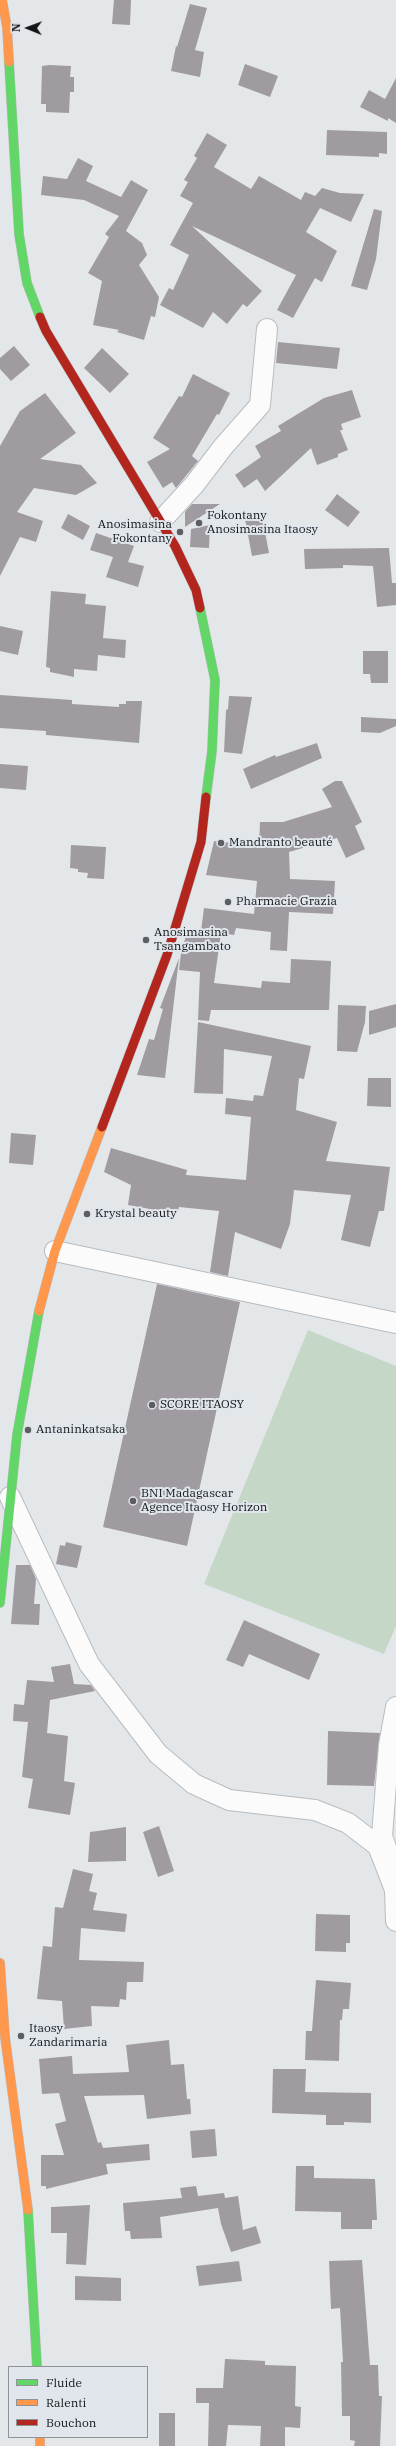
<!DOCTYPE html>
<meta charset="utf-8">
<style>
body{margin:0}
#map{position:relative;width:396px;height:2446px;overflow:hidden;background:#e4e7ea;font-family:"IBM Plex Serif",serif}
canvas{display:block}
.legend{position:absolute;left:8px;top:2366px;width:140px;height:72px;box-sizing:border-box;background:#e1e6ed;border:1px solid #8f9297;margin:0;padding:5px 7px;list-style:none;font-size:12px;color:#131517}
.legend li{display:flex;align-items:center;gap:8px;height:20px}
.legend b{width:20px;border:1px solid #8f9297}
.north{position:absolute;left:8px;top:8px;width:40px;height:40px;-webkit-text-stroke:3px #e1e6ed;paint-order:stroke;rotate:271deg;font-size:11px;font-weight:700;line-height:16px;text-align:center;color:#131517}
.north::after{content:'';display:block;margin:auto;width:14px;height:18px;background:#131517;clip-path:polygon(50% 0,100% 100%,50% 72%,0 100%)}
</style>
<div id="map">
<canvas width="396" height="2446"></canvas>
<ul class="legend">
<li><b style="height:5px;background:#63d668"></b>Fluide</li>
<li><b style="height:5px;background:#ff974d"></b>Ralenti</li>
<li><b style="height:5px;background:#b3261e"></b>Bouchon</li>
</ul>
<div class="north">N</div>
</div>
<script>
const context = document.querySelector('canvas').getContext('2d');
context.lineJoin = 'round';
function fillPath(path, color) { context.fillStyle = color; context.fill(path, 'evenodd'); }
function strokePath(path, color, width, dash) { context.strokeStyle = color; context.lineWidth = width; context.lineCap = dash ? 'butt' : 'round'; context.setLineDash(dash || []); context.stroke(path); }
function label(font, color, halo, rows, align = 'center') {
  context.font = font + ' "IBM Plex Serif",serif'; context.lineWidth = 4; context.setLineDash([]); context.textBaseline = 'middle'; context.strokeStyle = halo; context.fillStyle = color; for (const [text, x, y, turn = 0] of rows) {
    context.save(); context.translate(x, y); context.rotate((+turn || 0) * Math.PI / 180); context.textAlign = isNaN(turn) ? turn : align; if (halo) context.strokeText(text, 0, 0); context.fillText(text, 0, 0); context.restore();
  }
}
fillPath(new Path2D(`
 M308,1330l88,36v260l-12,28 -180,-70z`), '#c5d8c7');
fillPath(new Path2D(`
 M114,0h17l-1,25 -18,-1z
 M190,4l17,4 -12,42 9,2 -4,25 -29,-6 5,-25 1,1z
 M245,64l33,12 -8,21 -32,-12z
 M49,65l22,1 -1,11h4v15h-4l-1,21 -23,-1v-8h-5l1,-38z
 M396,78v45l-8,-5v3l-28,-14 9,-17 16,9z
 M327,130l60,2v22l-8,-1v4l-53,-2z
 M207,133l20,12 -13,22 37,22 8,-13 42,24 4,-8 10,4 7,-8 18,5 24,1 -13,28 -31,-14 -14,24 31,19 -15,31 -7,-4 -22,40 -16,-8 19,-35 -104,-49 70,65 -15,16 -4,-3 -16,20 -14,-12 -10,16 -43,-23 9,-17 4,2 16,-35 -19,-10 23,-42 -13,-7 8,-14 -4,-2 13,-22 -3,-2z
 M78,158l15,8 -7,15 35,16 10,-17 17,10 -22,41 16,12 5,12 -8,10 20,32 -4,20 -4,-1 -7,24 -27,-8 2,-2 -26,-5 9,-44 -14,-8 21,-36 -4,-3 14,-18 -35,-16 -43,-5 2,-19 24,3z
 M374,209l8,2 -6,48 -9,31 -16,-4z
 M278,342l62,6 -3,21 -61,-6z
 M14,346l16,19 -19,16 -11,-12v-11z
 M102,348l27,26 -19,19 -26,-25z
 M193,374l37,19 -11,22 -2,-1 -25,42 6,5 -22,27 -4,-6 -9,6 -16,-26 23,-13 -17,-11 26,-42 3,1z
 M352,390l9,27 -20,7 2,6h-3l8,20 -10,4v3l-21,8 -6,-17 -46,43 -8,-12 -13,9 -9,-13 26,-18 -6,-11 26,-15 -3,-5 46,-28z
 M45,393l31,40 -36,26 41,6 16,18 -21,12 -42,-7 -17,24 26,9 -7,21 -16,-5 -20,39v-130l20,-35z
 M337,494l23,18 -12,15 -23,-17z
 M192,504h28l-35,23v-15z
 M68,514l22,12 -7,14 -22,-12z
 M262,516l7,37 -17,3 -7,-37z
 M210,525l-1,23 -19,-1 1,-18z
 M96,533l38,13 -6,16 16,4 -6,21 -32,-10 7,-20 -23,-7z
 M389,548l3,35h4v22l-19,2 -4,-41 -30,-1v3l-38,1 -1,-20z
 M51,591l35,3 -1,10 21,2 -3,32 23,2 -1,18 -27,-3 -1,16 -23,-2v8l-24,-5v-4l-4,-1z
 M0,626l23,5 -5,24 -18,-4z
 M363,651h25v32h-17l-1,-9h-7z
 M0,695l72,5v4l47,3v-3h7v-3h16l-3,42 -93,-8v-4l-46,-3z
 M229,696l23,1 -10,57 -18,-2 2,-42 2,-1z
 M361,717l35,2v7l-16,7 -19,-1z
 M317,743l5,15 -71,31 -8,-20 32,-14 1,2z
 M0,764l28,2 -2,24 -26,-2z
 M335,781h7l20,41 -7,4 10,23 -19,9 -9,-20 -48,14 1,27 45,2 -2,33 -44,-2 -2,39 -17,-1 1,-18 -35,-4 -2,7 -13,-2 -7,50 47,5 1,-7 28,2 1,-24 40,2 -2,49h-118l-2,11 -11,-1 2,-48 -21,-2 2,-17 7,-24 13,2 3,-23 50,6 3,-33 -51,-6 8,-34 45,5 1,-24h23l49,-15 -10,-18z
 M71,845l35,2 -2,32 -17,-1 1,-5 -10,-1v-3l-8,-1z
 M179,958l-14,120 -28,-3 12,-36 5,1 9,-31 -3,-1z
 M396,1004v23l-27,8v-24z
 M338,1005l28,1 -1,16 -8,30 -20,-1z
 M198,1022l113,24 -7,33 -5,-1 -3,32 41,12 -11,39 64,6 -6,44h-5l-9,36 -29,-7 10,-45 -57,-5 -4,34 -9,25 -46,-17 -7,44 -18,-4 9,-61 -40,-4 -2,7 -49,-9 3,-20 -27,-13 7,-24 76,22 -1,5 60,5 5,-63 -26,-3 1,-16 27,3 1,-6 9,1 9,-40 -48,-7 -1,45 -29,-1z
 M368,1078h23v29l-24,-1z
 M11,1133l25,2 -3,30 -24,-2z
 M157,1284l83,18 -53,244 -84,-19z
 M66,1542l16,4 -5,22 -21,-4 4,-19 5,1z
 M16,1565h14l6,14 -2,25h6l-1,21 -28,-1z
 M244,1620l76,34 -11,26 -60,-26 -6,13 -17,-7z
 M70,1664l4,20 17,1 4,6 -45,9 -3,33 21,3 -4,45 11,2 -5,32 -42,-7 5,-29 -11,-2 6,-55 -15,-1 1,-17 10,1 3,-25 27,2 -3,-15z
 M328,1731l52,2 -6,53 -47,-1z
 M159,1826l15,45 -16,6 -15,-45z
 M126,1827v34l-38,1 2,-30z
 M73,1869l20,5 -4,17 8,2 -4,17 34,4 -2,18 -44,-4 -2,32 65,2 -1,20h-16l-1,18 -6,-1 -1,8 -28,-1 1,20 -28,3 -2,-28 -25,-2 6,-53 9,1 3,-40 8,1z
 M316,1914l34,1v28h-4v9l-31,-1z
 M316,1980l35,3 -2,26h-6l-1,11h-2l-1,41 -34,-1 1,-29h6z
 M169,2040l2,25 13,-1 3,35h3l1,15 -44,5 -3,-24 -60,1 14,47 3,-1 2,6 46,-4 1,16 -44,4 2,10 -62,15v-3h-5v-31h23l-9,-31 11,-3 -7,-28 -17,1 -3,-35 33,-3 1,18 56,-2 -3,-27z
 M273,2069h33l-1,23 66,1v30l-27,-1v3h-18v-10l-54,-2z
 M215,2129l2,27 -25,2 -2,-27z
 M296,2166h18v12l61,1 2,41h-5v9h-31v-17l-46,-1z
 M196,2186l2,10 26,-3 1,5 13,-2 5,34 13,-4 5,17 -30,9 -10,-28 -3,-16 -58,9 2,21 -31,1 -1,-8h-5l-2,-28 59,-5 -2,-10z
 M90,2205l-4,60 -20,-1 1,-31h-16v-26z
 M362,2260l8,105h8l1,31h3l-2,50h-26l1,-5 -5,-1v-24h-8l-1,-54h2l-3,-54 -9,1 -2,-48z
 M239,2261l3,20 -43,5 -3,-20z
 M75,2276l46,2v23l-46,-1z
 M225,2359l40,2v4l31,1 -1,40 6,1 -1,21 -15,-1v19h-25l1,-20 -33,-1 -2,21h-18l1,-43h-13v-15h27z
 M159,2413h16v33h-16z`), '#9f9ba1');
const street = new Path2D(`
 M160,522l34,-37 29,-38 37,-42 7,-76
 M55,1251l341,72
 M10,1497l79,167 69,90 36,30 35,16 86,10 33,13 30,23 17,44 1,31
 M390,1859l-8,-23 7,-91 7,-38`);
const fast = new Path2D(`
 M9,62l10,172 8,49 13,34
 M200,608l15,72 -3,71 -6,46
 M0,1603l17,-168 22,-124
 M28,2210l9,157`);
const slow = new Path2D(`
 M2,0l5,27 2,35
 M39,1311l16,-60 47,-124
 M0,1963l5,74 23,173
 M40,2437v9`);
const jam = new Path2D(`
 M40,317l6,14 129,215 21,44 4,18
 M102,1127l65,-172 34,-113 5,-45`);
strokePath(street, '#b9bcbe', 22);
strokePath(fast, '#b9bcbe', 10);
strokePath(slow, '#b9bcbe', 10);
strokePath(jam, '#b9bcbe', 10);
strokePath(street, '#fbfbfc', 20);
strokePath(fast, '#63d668', 9);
strokePath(slow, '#ff974d', 9);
strokePath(jam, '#b3261e', 9);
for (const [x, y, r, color] of [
 [199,523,4,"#5c5e61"],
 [180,532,4,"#5c5e61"],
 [221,843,4,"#5c5e61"],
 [228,902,4,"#5c5e61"],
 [146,940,4,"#5c5e61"],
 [87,1214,4,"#5c5e61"],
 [152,1405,4,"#5c5e61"],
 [28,1430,4,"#5c5e61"],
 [133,1501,4,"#5c5e61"],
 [21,2036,4,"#5c5e61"]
]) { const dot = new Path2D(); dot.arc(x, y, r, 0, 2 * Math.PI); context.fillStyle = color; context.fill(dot); strokePath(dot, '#e1e6ed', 1.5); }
label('12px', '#131517', '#e1e6ed', [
 ["Fokontany",207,516],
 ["Anosimasina Itaosy",207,530],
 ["Anosimasina",172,525,"right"],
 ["Fokontany",172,539,"right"],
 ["Mandranto beauté",229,843],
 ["Pharmacie Grazia",236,902],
 ["Anosimasina",154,933],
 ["Tsangambato",154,947],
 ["Krystal beauty",95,1214],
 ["SCORE ITAOSY",160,1405],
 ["Antaninkatsaka",36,1430],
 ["BNI Madagascar",141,1494],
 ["Agence Itaosy Horizon",141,1508],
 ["Itaosy",29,2029],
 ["Zandarimaria",29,2043]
], 'left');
</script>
